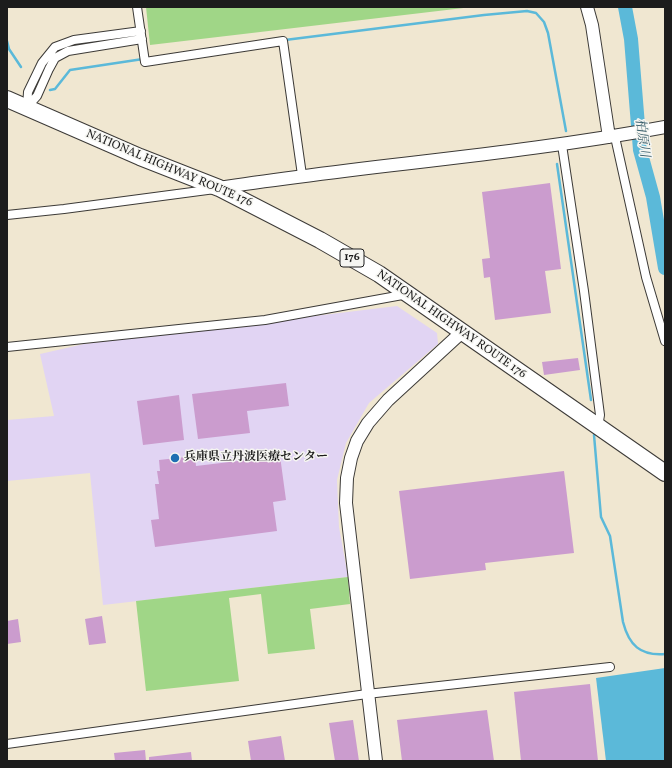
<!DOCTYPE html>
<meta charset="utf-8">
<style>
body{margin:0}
#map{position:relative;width:672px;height:768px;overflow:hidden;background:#f0e7d1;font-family:Vollkorn,serif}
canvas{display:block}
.frame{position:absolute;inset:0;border:8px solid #1c1c1c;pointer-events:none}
</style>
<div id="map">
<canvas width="672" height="768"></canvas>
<div class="frame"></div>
</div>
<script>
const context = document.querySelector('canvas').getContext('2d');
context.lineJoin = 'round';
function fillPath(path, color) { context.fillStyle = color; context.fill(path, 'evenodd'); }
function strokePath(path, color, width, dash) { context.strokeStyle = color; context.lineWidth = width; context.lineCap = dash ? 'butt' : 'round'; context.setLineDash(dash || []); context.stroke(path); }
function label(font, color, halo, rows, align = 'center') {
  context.font = font + ' Vollkorn,"Noto Serif JP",serif'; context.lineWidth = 3; context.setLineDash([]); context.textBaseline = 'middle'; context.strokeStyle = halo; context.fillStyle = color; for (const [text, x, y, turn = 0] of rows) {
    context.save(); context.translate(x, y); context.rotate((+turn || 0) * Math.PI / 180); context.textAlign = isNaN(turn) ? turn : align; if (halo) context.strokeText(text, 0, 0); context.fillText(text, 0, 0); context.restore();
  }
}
fillPath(new Path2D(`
 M397,306l40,27 1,11 -69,59 -23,40 -9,37 2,47 9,50 -245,28 -13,-132 -83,8v-61l47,-4 -14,-62 44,-10z`), '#e1d4f3');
fillPath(new Path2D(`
 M146,7h326l-322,38z
 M348,577l2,27 -40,5 5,40 -47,5 -7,-60 -32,4 10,83 -93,10 -10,-90z`), '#a0d687');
fillPath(new Path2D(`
 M665,668v93h-59l-10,-83z`), '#5bb9d9');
strokePath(new Path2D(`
 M285,40l199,-25 43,-4 9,2 8,9 4,11 18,98
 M7,41l2,8 12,18
 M50,90l5,-1 15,-19 73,-11
 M557,164l34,236
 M594,435l7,82 9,19 13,86c6,23 17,34 42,32`), '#5bb9d9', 2.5);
strokePath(new Path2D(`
 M625,7l6,32 9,111 13,47 12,71`), '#5bb9d9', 14);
fillPath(new Path2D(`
 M550,183l11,86 -16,2 6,42 -56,7 -5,-43 -6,1 -2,-19 8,-1 -8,-66z
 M578,358l2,12 -36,5 -2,-13z
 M286,383l3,23 -42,5 3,22 -52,6 -6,-45z
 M179,395l5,45 -41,5 -6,-44z
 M195,456l1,10 84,-10 6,44 -13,2 4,29 -122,16 -4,-27 8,-1 -4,-35h4l-2,-13h3l-1,-11z
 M564,471l10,82 -89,10 1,7 -76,9 -11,-88z
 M102,616l4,27 -17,2 -4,-26z
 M18,619l3,23 -14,2v-23z
 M590,684l8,77h-77l-7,-69z
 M487,710l7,51h-92l-5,-41z
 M353,720l6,41h-24l-6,-38z
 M281,736l4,25h-34l-3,-20z
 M145,750l1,11h-31l-1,-8z
 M191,752l1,9h-43v-4z`), '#cb9cce');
const street = new Path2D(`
 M137,7l8,55 138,-21 19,134
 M27,107l1,-15 14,-29 13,-16 19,-7 67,-9
 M27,107l10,-11 12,-27 6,-11 13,-7 74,-12
 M615,137l31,140 19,64
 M562,145l22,146 16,124 -2,12
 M7,215l57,-6 151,-20
 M7,347l258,-27 143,-26
 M7,744l360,-50 243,-27`);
const secondary = new Path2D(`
 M587,7l5,18 17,112
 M219,188c148,-23 298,-33 446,-61
 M376,761l-30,-258 1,-25 4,-20 6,-17 11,-18 20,-23 74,-68`);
const highway = new Path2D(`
 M7,99l133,58 79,31 101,52 59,34 286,199`);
strokePath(street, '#3c3a37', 10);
strokePath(secondary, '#3c3a37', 14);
strokePath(highway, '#3c3a37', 18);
strokePath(street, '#fff', 8);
strokePath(secondary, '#fff', 12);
strokePath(highway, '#fff', 16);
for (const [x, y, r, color] of [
 [175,458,5,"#1f6fb2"]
]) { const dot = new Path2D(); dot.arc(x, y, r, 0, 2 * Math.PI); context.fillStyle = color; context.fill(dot); strokePath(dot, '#f6f6f2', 1.5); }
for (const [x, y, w] of [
 [352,258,24]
]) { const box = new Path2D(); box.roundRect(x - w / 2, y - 9, w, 18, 3); context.fillStyle = '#f6f6f2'; context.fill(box); strokePath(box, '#1c1c1c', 1); }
label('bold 11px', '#1c1c1c', null, [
 ["176",352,258]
]);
label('12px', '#1c1c1c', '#f6f6f2', [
 ["NATIONAL HIGHWAY ROUTE 176",169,169,23],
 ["NATIONAL HIGHWAY ROUTE 176",451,325,35]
]);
label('bold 12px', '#1c1c1c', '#f6f6f2', [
 ["兵庫県立丹波医療センター",184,458]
], 'left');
label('italic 13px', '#355b68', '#f6f6f2', [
 ["柏原川",641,138,82]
]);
</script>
